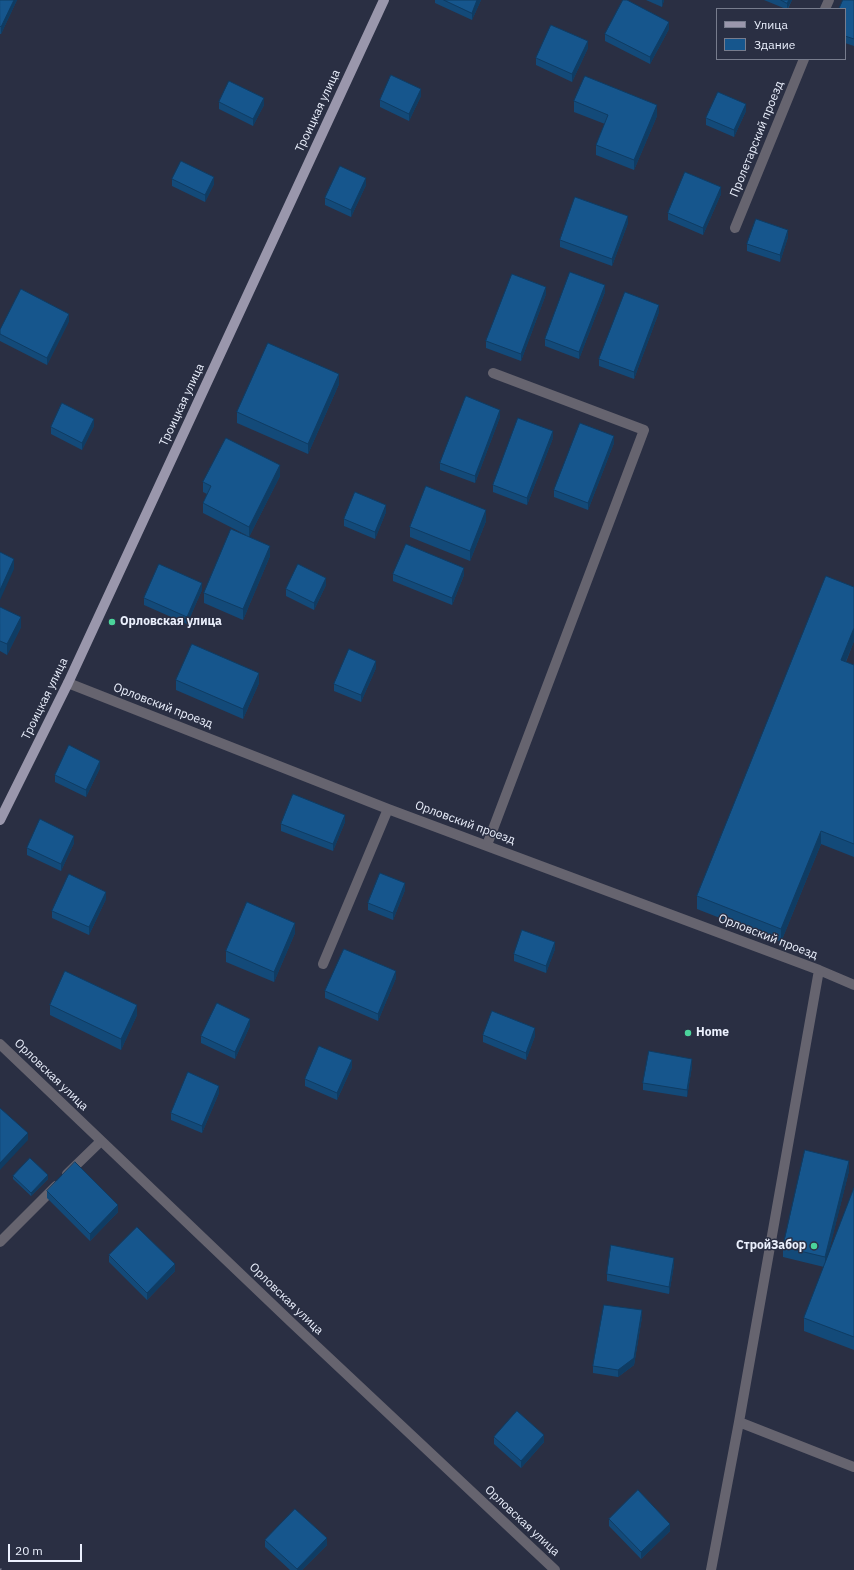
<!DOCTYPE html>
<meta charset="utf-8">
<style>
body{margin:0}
#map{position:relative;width:854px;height:1570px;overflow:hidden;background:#2a2f43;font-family:"IBM Plex Sans",sans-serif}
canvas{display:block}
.legend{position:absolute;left:716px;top:8px;width:130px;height:52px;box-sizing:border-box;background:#2a2f43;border:1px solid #777c8d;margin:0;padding:5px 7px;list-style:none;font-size:12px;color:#ebf0fd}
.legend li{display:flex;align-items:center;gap:8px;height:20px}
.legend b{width:20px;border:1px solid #777c8d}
.scale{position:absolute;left:8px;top:1544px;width:74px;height:18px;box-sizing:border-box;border:2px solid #ebf0fd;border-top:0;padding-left:5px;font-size:12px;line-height:14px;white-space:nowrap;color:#ebf0fd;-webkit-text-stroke:3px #2a2f43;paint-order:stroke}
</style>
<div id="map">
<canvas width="854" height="1570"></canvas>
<ul class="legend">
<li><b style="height:5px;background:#9a97ac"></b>Улица</li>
<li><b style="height:11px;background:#16568d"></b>Здание</li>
</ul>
<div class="scale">20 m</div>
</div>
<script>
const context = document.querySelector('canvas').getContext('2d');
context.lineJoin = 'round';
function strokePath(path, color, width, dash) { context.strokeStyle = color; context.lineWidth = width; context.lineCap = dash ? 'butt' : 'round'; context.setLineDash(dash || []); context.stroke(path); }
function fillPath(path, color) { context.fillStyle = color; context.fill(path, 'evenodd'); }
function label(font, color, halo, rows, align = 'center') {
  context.font = font + ' "IBM Plex Sans",sans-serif'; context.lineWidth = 3; context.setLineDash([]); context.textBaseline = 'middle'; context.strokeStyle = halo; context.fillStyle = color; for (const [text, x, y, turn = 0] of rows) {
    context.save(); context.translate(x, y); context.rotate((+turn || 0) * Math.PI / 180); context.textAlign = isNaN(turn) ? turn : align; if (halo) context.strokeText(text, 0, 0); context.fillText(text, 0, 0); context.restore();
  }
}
strokePath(new Path2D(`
 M0,1569l1,1`), '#757a8c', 2.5, [2, 3]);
strokePath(new Path2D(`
 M825,9l4,-9
 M735,228l69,-169
 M68,683l320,126 431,161 35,15
 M487,845l157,-415 -151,-57
 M323,964l65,-155
 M0,1044l292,279 263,247
 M67,1174l34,-33
 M0,1242l56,-56
 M739,1422l115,45
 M711,1570l28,-148 80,-452`), '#66646f', 10);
strokePath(new Path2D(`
 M0,820l68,-137 316,-683`), '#9a97ac', 10);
fillPath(new Path2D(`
 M0,0h17l-16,34h-1z
 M435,0h46l-9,20 -37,-17z
 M646,0h18l-2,7z
 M764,0h28l-4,9h-2z
 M854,0v46l-9,-3v-34z
 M669,29l-19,35 -45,-23v-7z
 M588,48l-16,34 -36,-17v-7z
 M421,96l-12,25 -29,-14v-7z
 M574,101l83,15 -23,54 -38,-15v-10l9,-21 -31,-12z
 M219,102l45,3 -11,21 -34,-17z
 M746,111l-12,26 -28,-12v-7z
 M172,179l42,5 -9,18 -33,-16z
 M366,185l-15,32 -26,-12v-7z
 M721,194l-18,41 -35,-15v-7z
 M628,223l-16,43 -52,-19v-7z
 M788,237l-8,25 -33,-11v-7z
 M605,292l-26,67 -34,-13v-7z
 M546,294l-25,67 -35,-13v-7z
 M659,312l-25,67 -35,-13v-7z
 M69,321l-22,44 -47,-24v-11z
 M339,384l-31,70 -71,-31v-11z
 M500,417l-25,66 -35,-13v-7z
 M94,426l-12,24 -31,-16v-7z
 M553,438l-26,67 -34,-13v-7z
 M614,443l-26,67 -34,-13v-7z
 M280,476l-31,61 21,19 -27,64 -39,-17v-10l42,-58 -43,-22v-10l4,-9 -4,-2v-10z
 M386,512l-11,27 -31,-13v-7z
 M486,521l-16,40 -60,-24v-10z
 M393,574l71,1 -12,30 -59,-24z
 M326,585l-12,25 -28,-14v-7z
 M854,587v54l-8,21 8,3v192l-33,-13 -40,98 -84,-33v-13z
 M202,590l-15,34 -43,-19v-7z
 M0,607l21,20 -14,28 -7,-4z
 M376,668l-15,34 -27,-11v-7z
 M176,680l83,3 -16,36 -67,-29z
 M100,768l-14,29 -31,-15v-7z
 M345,822l-12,29 -52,-20v-7z
 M74,843l-13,28 -34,-16v-7z
 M405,890l-12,30 -25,-10v-7z
 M106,899l-17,36 -37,-17v-7z
 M295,933l-21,49 -48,-20v-11z
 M555,949l-9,24 -32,-12v-7z
 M396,978l-18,43 -53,-23v-7z
 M50,1005l87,10 -16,35 -71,-35z
 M250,1026l-15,33 -34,-16v-7z
 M483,1035l52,1 -9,24 -43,-18z
 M692,1066l-5,31 -44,-7v-7z
 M352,1067l-15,33 -32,-14v-7z
 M219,1093l-17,40 -31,-13v-7z
 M849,1171l-23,91 28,-74v162l-50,-19v-13l20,-51 -41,-10v-10z
 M13,1176l35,3 -17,17 -18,-17z
 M47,1191l71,21 -28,29 -43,-43z
 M109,1255l66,16 -28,29 -38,-38z
 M674,1265l-5,29 -62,-13v-7z
 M642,1317l-8,48 -16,12 -25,-4v-7z
 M494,1437l50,5 -23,26 -27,-24z
 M609,1519l61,12 -29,28 -32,-33z
 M265,1540l62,5 -25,25h-12l-25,-23z`), '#134a79');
fillPath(new Path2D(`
 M14,0h3l-16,34v-7z
 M477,0h4l-9,20v-7z
 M662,0h2l-2,7z
 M789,0h3l-5,9v-6z
 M669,22v7l-19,35v-7z
 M588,41v7l-16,34v-8z
 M421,89v7l-12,25v-7z
 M264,98v7l-11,21v-7z
 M746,104v7l-12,26v-7z
 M657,105v11l-23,54v-10z
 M214,177v7l-9,18v-7z
 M366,178v7l-15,32v-7z
 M721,187v7l-18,41v-7z
 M628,216v7l-16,43v-7z
 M788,230v7l-8,25v-7z
 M605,285v7l-26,67v-7z
 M546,287v7l-25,67v-7z
 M659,305v7l-25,67v-7z
 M69,314v7l-22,44v-7z
 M339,374v10l-31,70v-10z
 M500,410v7l-25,66v-7z
 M94,419v7l-12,24v-7z
 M553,431v7l-26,67v-7z
 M614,436v7l-26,67v-7z
 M280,465v11l-31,61v-10z
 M386,505v7l-11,27v-7z
 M486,510v11l-16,40v-10z
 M270,546v10l-27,64v-11z
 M14,559v10l-14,31v-10z
 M464,568v7l-12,30v-7z
 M326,578v7l-12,25v-7z
 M202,583v7l-15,34v-7z
 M21,617v10l-14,28v-11z
 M854,628v13l-13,32v-13z
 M376,661v7l-15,34v-7z
 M259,673v10l-16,36v-10z
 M100,761v7l-14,29v-7z
 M345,815v7l-12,29v-7z
 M821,831v13l-40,98v-13z
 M74,836v7l-13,28v-7z
 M405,883v7l-12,30v-7z
 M106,892v7l-17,36v-8z
 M295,923v10l-21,49v-10z
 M555,942v7l-9,24v-7z
 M396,971v7l-18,43v-7z
 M137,1005v10l-16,35v-11z
 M250,1019v7l-15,33v-7z
 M535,1028v8l-9,24v-7z
 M692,1059v7l-5,31v-7z
 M352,1060v7l-15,33v-7z
 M219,1086v7l-17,40v-7z
 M28,1133v7l-28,30v-7z
 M849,1161v10l-24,96v-10z
 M48,1175v4l-17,17v-3z
 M118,1205v7l-28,29v-7z
 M674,1258v7l-5,29v-7z
 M175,1264v7l-28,29v-7z
 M642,1310v7l-8,48 -16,12v-7z
 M544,1435v7l-23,26v-7z
 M670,1524v7l-29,28v-7z
 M327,1538v7l-25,25h-5v-1z`), '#0f3c63');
const building = new Path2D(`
 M0,0h14l-13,27 -1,-1z
 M444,0h33l-5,13z
 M623,0h4l42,22 -19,35 -45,-23z
 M781,0h8l-2,3z
 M843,0h11v39l-9,-3v-27h-6z
 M551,25l37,16 -16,33 -36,-16z
 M391,75l30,14 -12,25 -29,-14z
 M585,76l72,29 -23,55 -38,-15 12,-30 -34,-14z
 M229,81l35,17 -11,21 -34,-17z
 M718,92l28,12 -12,26 -28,-12z
 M181,161l33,16 -9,18 -33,-16z
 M340,166l26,12 -15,32 -26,-12z
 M685,172l36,15 -18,41 -35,-15z
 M575,197l53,19 -16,43 -52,-19z
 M756,219l32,11 -8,25 -33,-11z
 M570,272l35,13 -26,67 -34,-13z
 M512,274l34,13 -25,67 -35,-13z
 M21,289l48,25 -22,44 -47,-24v-4z
 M625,292l34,13 -25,67 -35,-13z
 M268,343l71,31 -31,70 -71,-32z
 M466,396l34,14 -25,66 -35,-13z
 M62,403l32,16 -12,24 -31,-16z
 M518,418l35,13 -26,67 -34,-13z
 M580,423l34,13 -26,67 -34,-13z
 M226,438l54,27 -31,62 -46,-24 8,-17 -8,-4z
 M426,486l60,24 -16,41 -60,-24z
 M355,492l31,13 -11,27 -31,-13z
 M231,529l39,17 -27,63 -39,-16z
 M406,544l58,24 -12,30 -59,-24z
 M0,552l14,7 -14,31z
 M159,564l43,19 -15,34 -43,-19z
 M298,564l28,14 -12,25 -28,-14z
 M826,576l28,11v41l-13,32 13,5v179l-33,-13 -40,98 -84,-33z
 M0,607l21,10 -14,27 -7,-3z
 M192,644l67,29 -16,36 -67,-29z
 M349,649l27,12 -15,34 -27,-11z
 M69,745l31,16 -14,29 -31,-15z
 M293,794l52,21 -12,29 -52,-20z
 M40,819l34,17 -13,28 -34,-16z
 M380,873l25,10 -12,30 -25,-10z
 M69,874l37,18 -17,35 -37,-16z
 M247,902l48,21 -21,49 -48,-21z
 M522,930l33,12 -9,24 -32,-12z
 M344,949l52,22 -18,43 -53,-23z
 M65,971l72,34 -16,34 -71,-34z
 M217,1003l33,16 -15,33 -34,-16z
 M492,1011l43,17 -9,25 -43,-18z
 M319,1046l33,14 -15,33 -32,-14z
 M649,1051l43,8 -5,31 -44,-7z
 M188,1072l31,14 -17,40 -31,-13z
 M0,1108l28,25 -28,30z
 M805,1150l44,11 -24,96 -42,-10z
 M30,1158l18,17 -17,18 -18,-17z
 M75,1162l43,43 -28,29 -43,-43z
 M854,1188v149l-50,-19z
 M137,1227l38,37 -28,29 -38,-38z
 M611,1245l63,13 -5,29 -62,-13z
 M604,1305l38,5 -8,48 -16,12 -25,-4z
 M517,1411l27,24 -23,26 -27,-24z
 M638,1490l32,34 -29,28 -32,-33z
 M295,1509l32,29 -30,31 -32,-29z`);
fillPath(building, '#16568d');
strokePath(building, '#0f3c63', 1);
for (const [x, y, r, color] of [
 [112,622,4,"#4bd49b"],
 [688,1033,4,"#4bd49b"],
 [814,1246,4,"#4bd49b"]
]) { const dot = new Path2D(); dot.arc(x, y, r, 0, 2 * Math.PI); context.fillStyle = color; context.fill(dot); strokePath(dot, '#2a2f43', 1.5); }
label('12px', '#ebf0fd', '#2a2f43', [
 ["Троицкая улица",318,111,-65],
 ["Пролетарский проезд",757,139,-68],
 ["Троицкая улица",182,405,-65],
 ["Троицкая улица",45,699,-64],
 ["Орловский проезд",163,706,21],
 ["Орловский проезд",465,823,20],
 ["Орловский проезд",768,937,21],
 ["Орловская улица",51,1075,44],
 ["Орловская улица",286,1299,44],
 ["Орловская улица",522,1521,43]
]);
label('bold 12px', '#ebf0fd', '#2a2f43', [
 ["Орловская улица",120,622],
 ["Home",696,1033],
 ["СтройЗабор",806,1246,"right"]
], 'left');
</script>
